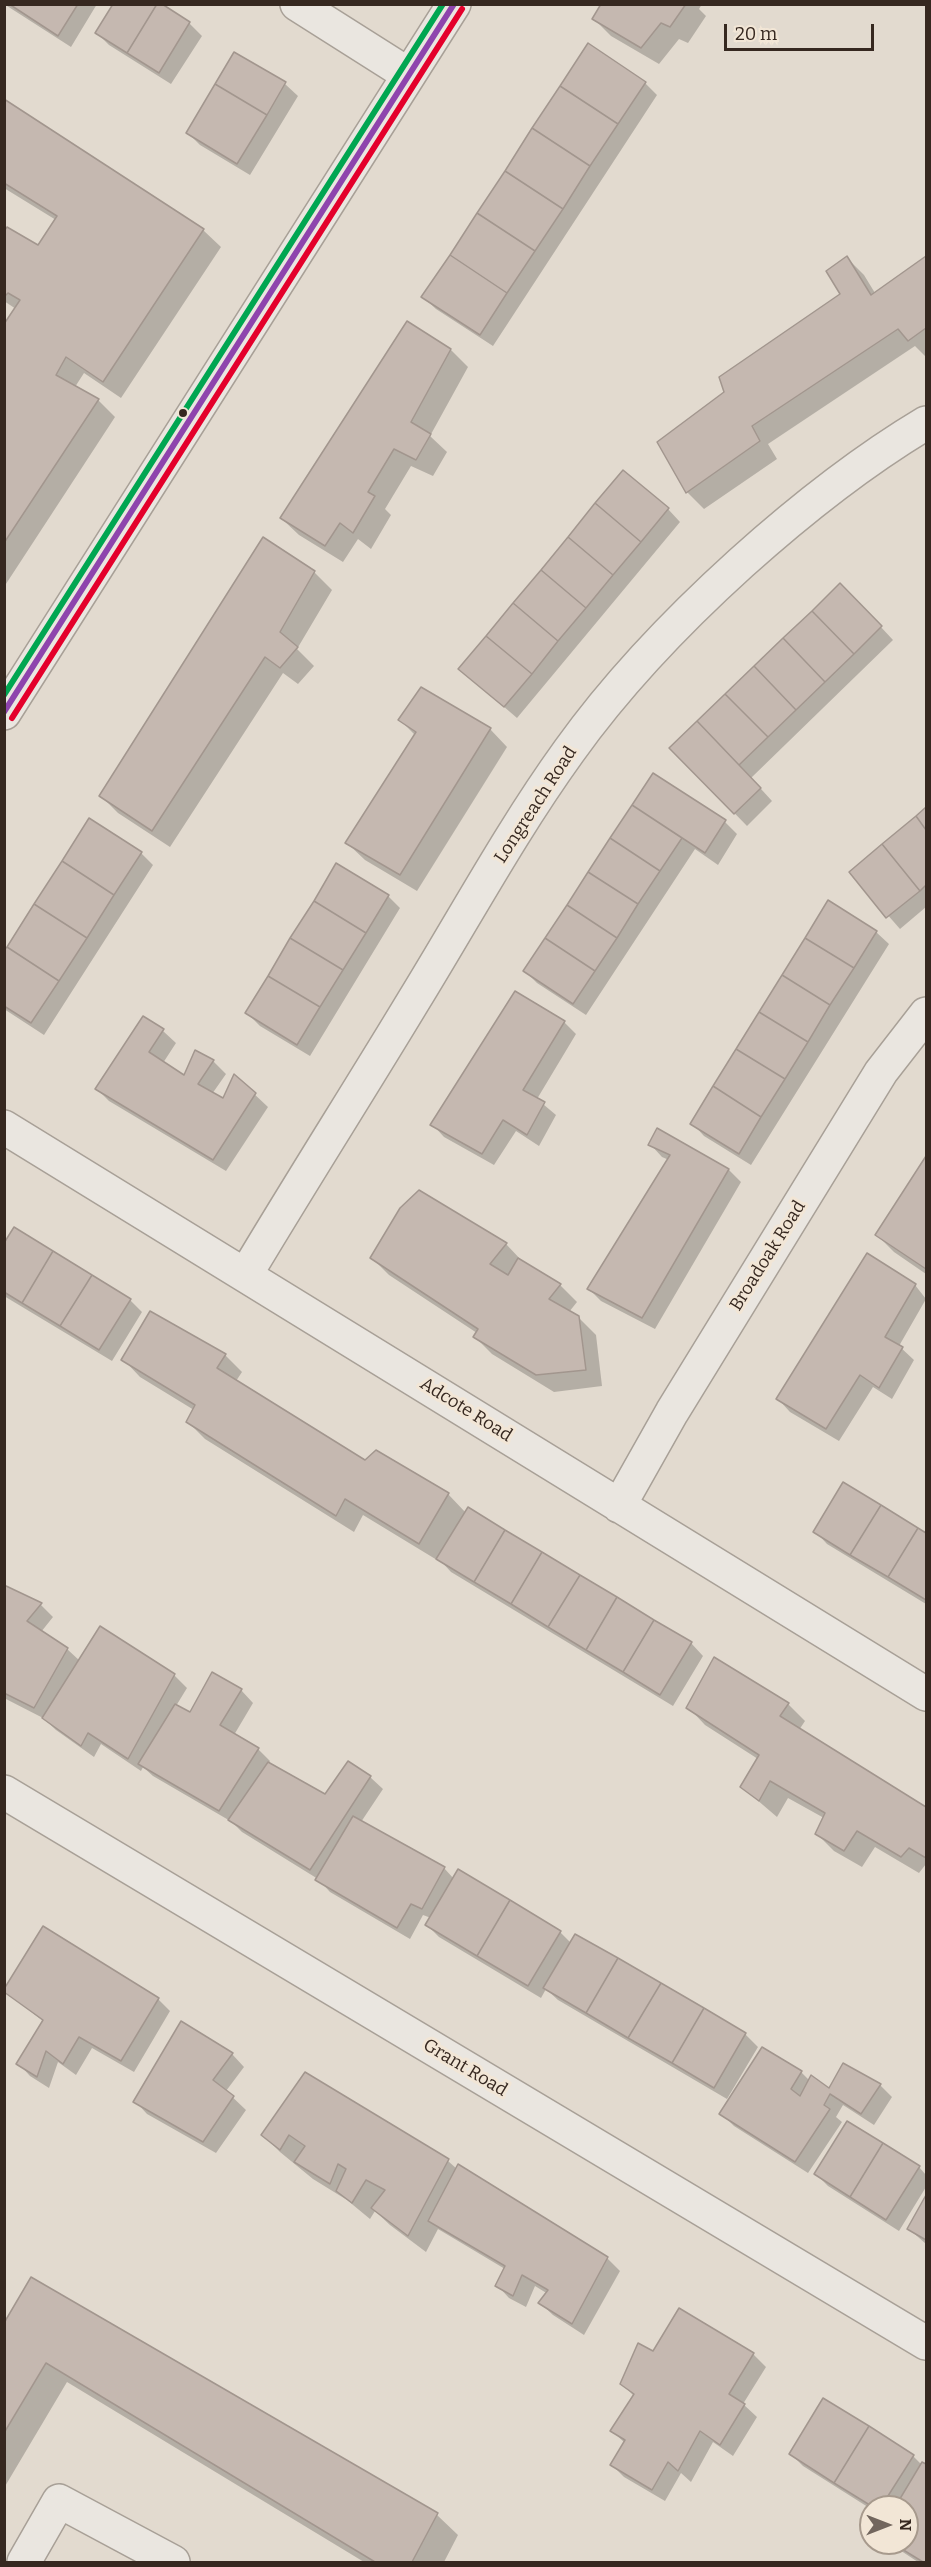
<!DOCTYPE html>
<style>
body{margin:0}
#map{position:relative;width:931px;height:2567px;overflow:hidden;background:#e2dacf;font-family:Bitter,serif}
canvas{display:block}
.frame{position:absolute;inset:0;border:6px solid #362820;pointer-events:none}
.north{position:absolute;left:859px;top:2495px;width:60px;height:60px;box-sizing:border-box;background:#f2e6d6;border:2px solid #a79a8d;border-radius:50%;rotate:90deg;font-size:16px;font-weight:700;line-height:24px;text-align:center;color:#362820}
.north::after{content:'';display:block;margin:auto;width:21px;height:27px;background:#72665d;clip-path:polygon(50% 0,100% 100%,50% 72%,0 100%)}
.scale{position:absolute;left:724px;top:24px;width:150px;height:27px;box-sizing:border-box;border:3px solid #362820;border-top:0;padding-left:8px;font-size:18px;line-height:21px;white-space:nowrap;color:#362820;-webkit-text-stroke:4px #f2e6d6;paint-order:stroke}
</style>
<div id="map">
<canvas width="931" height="2567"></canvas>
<div class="frame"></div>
<div class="north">N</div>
<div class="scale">20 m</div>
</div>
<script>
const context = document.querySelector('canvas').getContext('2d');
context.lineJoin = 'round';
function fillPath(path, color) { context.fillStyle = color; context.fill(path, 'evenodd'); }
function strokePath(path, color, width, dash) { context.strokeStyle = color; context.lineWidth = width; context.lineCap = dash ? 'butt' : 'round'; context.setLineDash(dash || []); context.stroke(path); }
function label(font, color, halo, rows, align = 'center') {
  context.font = font + ' Bitter,serif'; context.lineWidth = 6; context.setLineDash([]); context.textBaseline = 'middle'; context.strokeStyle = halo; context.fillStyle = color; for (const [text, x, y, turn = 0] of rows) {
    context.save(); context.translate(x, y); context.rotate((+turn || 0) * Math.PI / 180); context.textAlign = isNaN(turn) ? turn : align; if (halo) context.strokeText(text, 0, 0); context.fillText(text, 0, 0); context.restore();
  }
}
fillPath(new Path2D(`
 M4,4h93l-26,43z
 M159,4l30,19 13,13 -31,48 -62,-39 -12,-12z
 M603,4h99l-3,5 7,7 -18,27 -9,-4 -20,25 -48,-28 -17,-17z
 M235,54l50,30 13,12 -48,79 -50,-30 -12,-12z
 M645,83l12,12 -164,251 -57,-37 -13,-12z
 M4,101l199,129 18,17 -100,151 -37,-25 -9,14 23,13 17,17 -111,170v-260l12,-18 -12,-8v-67l35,13 17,-27 -52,-32z
 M847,258l17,17 11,18 51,-35v99l-11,-11 -147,98 9,15 -73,50 -17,-17 39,-99 116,-98z
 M408,323l43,27 17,17 -38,69 17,16 -14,24 -22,-10 -26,43 6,6 -20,34 -13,-10 -15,23 -44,-27 -18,-17z
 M668,509l12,13 -163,196 -57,-49z
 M263,539l51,33 18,18 -35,59 17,17 -16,18 -15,-11 -113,174 -52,-34 -17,-17z
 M853,597l40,43 -142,138 21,23 -25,25 -76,-78z
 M400,720l90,9 17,18 -90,144 -52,-31 -18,-17 69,-107z
 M654,775l71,47 12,12 -19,31 -23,-16 -109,166 -49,-32 -12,-12z
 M926,810v97l-26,22 -49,-56z
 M141,853l12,12 -109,170 -40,-26v-56z
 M388,896l12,12 -90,148 -50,-30 -13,-13z
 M876,932l13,12 -138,221 -47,-29 -12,-13z
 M144,1018l19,13 13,12 -13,20 22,14 11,-25 18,10 12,12 -14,20 11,6 12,-24 33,31 -42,64 -117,-70 -12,-12z
 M564,1022l12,12 -39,65 19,16 -17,31 -23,-15 -22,34 -50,-28 -12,-13z
 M650,1144l79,26 12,12 -86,147 -54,-28 -12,-12 80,-129 -7,-3z
 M926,1159v115l-32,-22 -17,-17z
 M419,1192l87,52 17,18 37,23 17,17 -8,10 9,5 18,18 6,51 -48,6 -62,-38 -17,-17 2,-4 -88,-58 -17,-17z
 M4,1245l126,55 12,12 -30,49 -108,-65z
 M915,1285l11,14 -27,47 15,14 -22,39 -19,-12 -34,54 -49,-29 -12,-13z
 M151,1313l74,42 17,17 -6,9 129,81 83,32 18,19 225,130 12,13 -30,50 -222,-134 -13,-14 -1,2 -74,-45 -9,17 -149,-93 -17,-17 6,-12 -54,-33 -17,-18z
 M843,1484l83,51v69l-99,-60 -12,-13z
 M4,1587l37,18 12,12 -12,15 26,17 13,12 21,-33 73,47 13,13 -11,18 15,8 50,-24 12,13 -19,32 24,14 12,12 -2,3 57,32 23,-33 22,14 13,12 -22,33 83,46 10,11 106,53 11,11 5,-7 169,98 13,13 -31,52 -169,-99 -12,-11 -5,9 -102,-61 -12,-12 4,-7 -8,-3 -13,24 -80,-47 -12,-13 -76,-47 -10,-10 -79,-46 -10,-9 -2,4 -40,-27 -7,13 -38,-27 -13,-12 -39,-20z
 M788,1704l17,17 -6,9 127,79v55l-7,9 -44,-26 -13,20 -28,-16 -18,-18 8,-15 -36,-20 -11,19 -35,-30 16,-28 -53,-34 -17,-18z
 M5,1991l153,8 12,12 -36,61 -42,-24 -16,27 -18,-13 -9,26 -19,-12 -12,-13 26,-41z
 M232,2054l12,13 -18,24 20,19 -30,43 -69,-39 -12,-13z
 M801,2072l9,9 19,9 51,-5 12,12 -18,28 -31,-20 -7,12 6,5 -34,51 -74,-47 -13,-13z
 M305,2074l143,87 9,8 2,-3 148,92 13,13 -36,64 -31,-20 -13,-12 8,-9 -13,-8 -9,21 -17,-9 -12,-13 8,-16 -67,-40 -12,23 -36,-27 -15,-14 -5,8 -23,-19 -34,-21 -33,-27 -17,-17z
 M919,2167l7,8v12l-27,44 -71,-45 -12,-12z
 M926,2198v46l-17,-15z
 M31,2279l406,236 21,20 -14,27h-80l-297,-180 -63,106v-162z
 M679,2310l75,45 12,12 -23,37 14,13 -24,39 -20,-14 -22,40 -10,-9 -16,28 -41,-24 -12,-12 13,-22 -13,-12 23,-34 -13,-13 32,-31z
 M791,2454l122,2 9,9 4,1v96h-8l-29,-19h18v-36l-36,2 -68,-43z`), '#0003');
const building = new Path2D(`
 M9,4h69l-20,32z
 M113,4h44l-30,49 -32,-20z
 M157,4h5l28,18 -31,51 -32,-20z
 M601,4h85l-16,23 -9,-4 -20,25 -49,-29z
 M588,43l58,39 -28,42 -58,-38z
 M234,52l52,30 -19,33 -52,-31z
 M215,84l52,31 -30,49 -51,-31z
 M560,86l58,38 -28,42 -58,-38z
 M4,99l200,130 -101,153 -37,-25 -10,18 43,24 -95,144v-219l16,-24 -12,-7 -4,4v-66l3,-4 31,18 19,-29 -53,-33z
 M532,128l58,38 -27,43 -58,-38z
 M505,171l58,38 -28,42 -58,-38z
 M477,213l58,38 -28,42 -57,-38z
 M450,255l57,38 -27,42 -59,-38z
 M847,256l24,39 55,-39v72l-18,13 -10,-12 -146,97 8,15 -74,52 -29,-51 67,-50 -5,-15 121,-83 -14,-23z
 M407,321l44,28 -40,73 20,12 -15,26 -22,-11 -26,43 7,4 -22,37 -13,-10 -15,23 -45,-28z
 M623,470l46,38 -28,34 -46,-39z
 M595,503l46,39 -28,33 -45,-38z
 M263,537l52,34 -35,61 18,15 -18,21 -15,-11 -113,174 -53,-35z
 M568,537l45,38 -27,33 -45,-38z
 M541,570l45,38 -28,33 -45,-38z
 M840,583l42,43 -28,28 -42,-43z
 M513,603l45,38 -26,33 -46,-38z
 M812,611l42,43 -29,28 -42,-44z
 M486,636l46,38 -28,33 -46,-38z
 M783,638l42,44 -29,28 -42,-44z
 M754,666l42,44 -28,27 -43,-43z
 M421,687l70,41 -91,147 -55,-32 71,-111 -18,-12z
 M725,694l43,43 -29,28 -42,-44z
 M697,721l64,67 -27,26 -65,-66z
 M653,773l73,47 -21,33 -73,-48z
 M632,805l50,33 -22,33 -50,-33z
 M926,807v23l-10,-14z
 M916,816l10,14v55l-6,6 -38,-47z
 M89,818l53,34 -28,43 -52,-34z
 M610,838l50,33 -22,33 -50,-32z
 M882,844l38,47 -34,27 -37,-46z
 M62,861l52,34 -27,43 -53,-34z
 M336,863l53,32 -23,38 -52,-32z
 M588,872l50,32 -21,34 -50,-33z
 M828,900l49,31 -23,37 -49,-30z
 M314,901l52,32 -23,37 -53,-32z
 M34,904l53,34 -28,43 -52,-34z
 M567,905l50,33 -22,33 -50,-33z
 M290,938l53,32 -23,37 -52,-31z
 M545,938l50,33 -22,33 -50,-33z
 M805,938l49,30 -24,37 -48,-30z
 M7,947l52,34 -28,42 -27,-17v-56z
 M782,975l48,30 -22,37 -49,-30z
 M268,976l52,31 -23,38 -52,-32z
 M515,991l50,30 -42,69 22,12 -18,33 -24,-15 -21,34 -52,-29z
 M759,1012l49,30 -23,37 -49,-30z
 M143,1016l21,13 -15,23 35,23 11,-25 19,10 -16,24 25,14 11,-24 22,19 -43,67 -118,-71z
 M736,1049l49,30 -24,38 -48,-31z
 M713,1086l48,31 -22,37 -49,-30z
 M657,1128l72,41 -87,149 -55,-29 83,-134 -22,-10z
 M926,1156v113l-51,-34z
 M419,1190l88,53 -17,21 18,11 10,-17 43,26 -12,15 30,17 7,54 -50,5 -63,-38 5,-8 -108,-71 30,-50z
 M14,1227l39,24 -31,52 -18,-11v-49z
 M53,1251l39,24 -32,51 -38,-23z
 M867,1253l49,31 -31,53 18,10 -24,41 -19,-13 -34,54 -50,-30z
 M92,1275l39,24 -32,51 -39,-24z
 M150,1311l76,43 -9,14 148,92 11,-10 73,43 -30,51 -74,-45 -9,17 -150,-94 9,-17 -74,-45z
 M843,1482l38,23 -31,50 -37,-23z
 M881,1505l37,23 -30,49 -38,-22z
 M468,1507l37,23 -31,52 -38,-23z
 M918,1528l8,5v67l-38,-23z
 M505,1530l37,22 -31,52 -37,-22z
 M542,1552l38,23 -32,52 -37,-23z
 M580,1575l37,22 -31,53 -38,-23z
 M4,1585l38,18 -15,18 41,27 -34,60 -30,-15z
 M617,1597l37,23 -31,52 -37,-22z
 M654,1620l38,22 -32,53 -37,-23z
 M100,1626l75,48 -47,85 -40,-26 -7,13 -39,-28z
 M714,1657l75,46 -9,13 146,91v51l-17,-10 -8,9 -44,-26 -13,20 -29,-17 10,-21 -55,-32 -11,20 -19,-14 19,-32 -73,-47z
 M212,1672l30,17 -22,36 39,23 -40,63 -81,-47 37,-60 15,8z
 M348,1761l23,15 -61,94 -82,-50 40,-58 57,32z
 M353,1816l92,51 -23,42 -11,-5 -14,24 -82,-48z
 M458,1869l52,31 -33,56 -52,-31z
 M510,1900l51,31 -33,55 -51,-30z
 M43,1926l116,72 -38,63 -42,-24 -16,27 -17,-13 -9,26 -21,-13 27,-44 -39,-28v-3z
 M575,1934l43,24 -32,55 -43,-25z
 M618,1958l43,25 -33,55 -42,-25z
 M661,1983l43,25 -32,55 -44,-25z
 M704,2008l42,25 -32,55 -42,-25z
 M181,2021l52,32 -20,27 21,16 -31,46 -70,-40z
 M762,2047l40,24 -11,18 9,7 11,-21 18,13 14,-25 38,21 -20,30 -31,-20 -6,11 6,4 -35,53 -76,-48z
 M305,2072l144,87 -41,77 -37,-28 14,-18 -19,-10 -14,23 -16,-12 10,-22 -8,-5 -8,20 -36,-22 11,-16 -16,-11 -9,15 -19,-15z
 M847,2121l36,22 -33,54 -36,-23z
 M883,2143l37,23 -34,54 -36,-23z
 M458,2164l150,93 -36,67 -34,-21 10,-13 -26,-15 -9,21 -18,-10 10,-20 -77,-45z
 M926,2195v45l-19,-11z
 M31,2277l407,236 -26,49h-37l-329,-199 -42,70v-110z
 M679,2308l75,45 -25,41 16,10 -25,41 -20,-14 -22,40 -10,-9 -16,28 -42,-25 15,-25 -15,-9 24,-37 -14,-10 18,-41 15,8z
 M823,2398l46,28 -35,57 -45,-29z
 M869,2426l45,29 -33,52h-8l-39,-24z
 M922,2462l4,2v98h-3l-31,-19h15v-36h-12z`);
fillPath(building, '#c5b8b0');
strokePath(building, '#a2968e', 1.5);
const minor = new Path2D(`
 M297,4l112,71
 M4,713l450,-709
 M4,1127l922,567
 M246,1274c55,-92 113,-183 168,-274 51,-83 98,-170 155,-249 50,-70 109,-131 172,-188 58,-52 118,-100 185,-140
 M619,1506l53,-94 209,-340 45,-58
 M4,1792l922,551
 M24,2562l35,-61 114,61`);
strokePath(minor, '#a8a097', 36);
strokePath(minor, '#eae6e0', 33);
strokePath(new Path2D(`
 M4,712l450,-708`), '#8e44ad', 6);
strokePath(new Path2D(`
 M12,718l450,-709`), '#e4002b', 6);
strokePath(new Path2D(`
 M4,695l439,-691`), '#00a651', 6);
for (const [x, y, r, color] of [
 [183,413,5,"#362820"]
]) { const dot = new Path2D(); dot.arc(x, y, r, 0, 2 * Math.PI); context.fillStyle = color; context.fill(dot); strokePath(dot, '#f2e6d6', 2); }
label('18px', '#362820', '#f2e6d6', [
 ["Longreach Road",536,805,-57],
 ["Broadoak Road",768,1256,-58],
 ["Adcote Road",466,1410,32],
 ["Grant Road",465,2068,31]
]);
</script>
